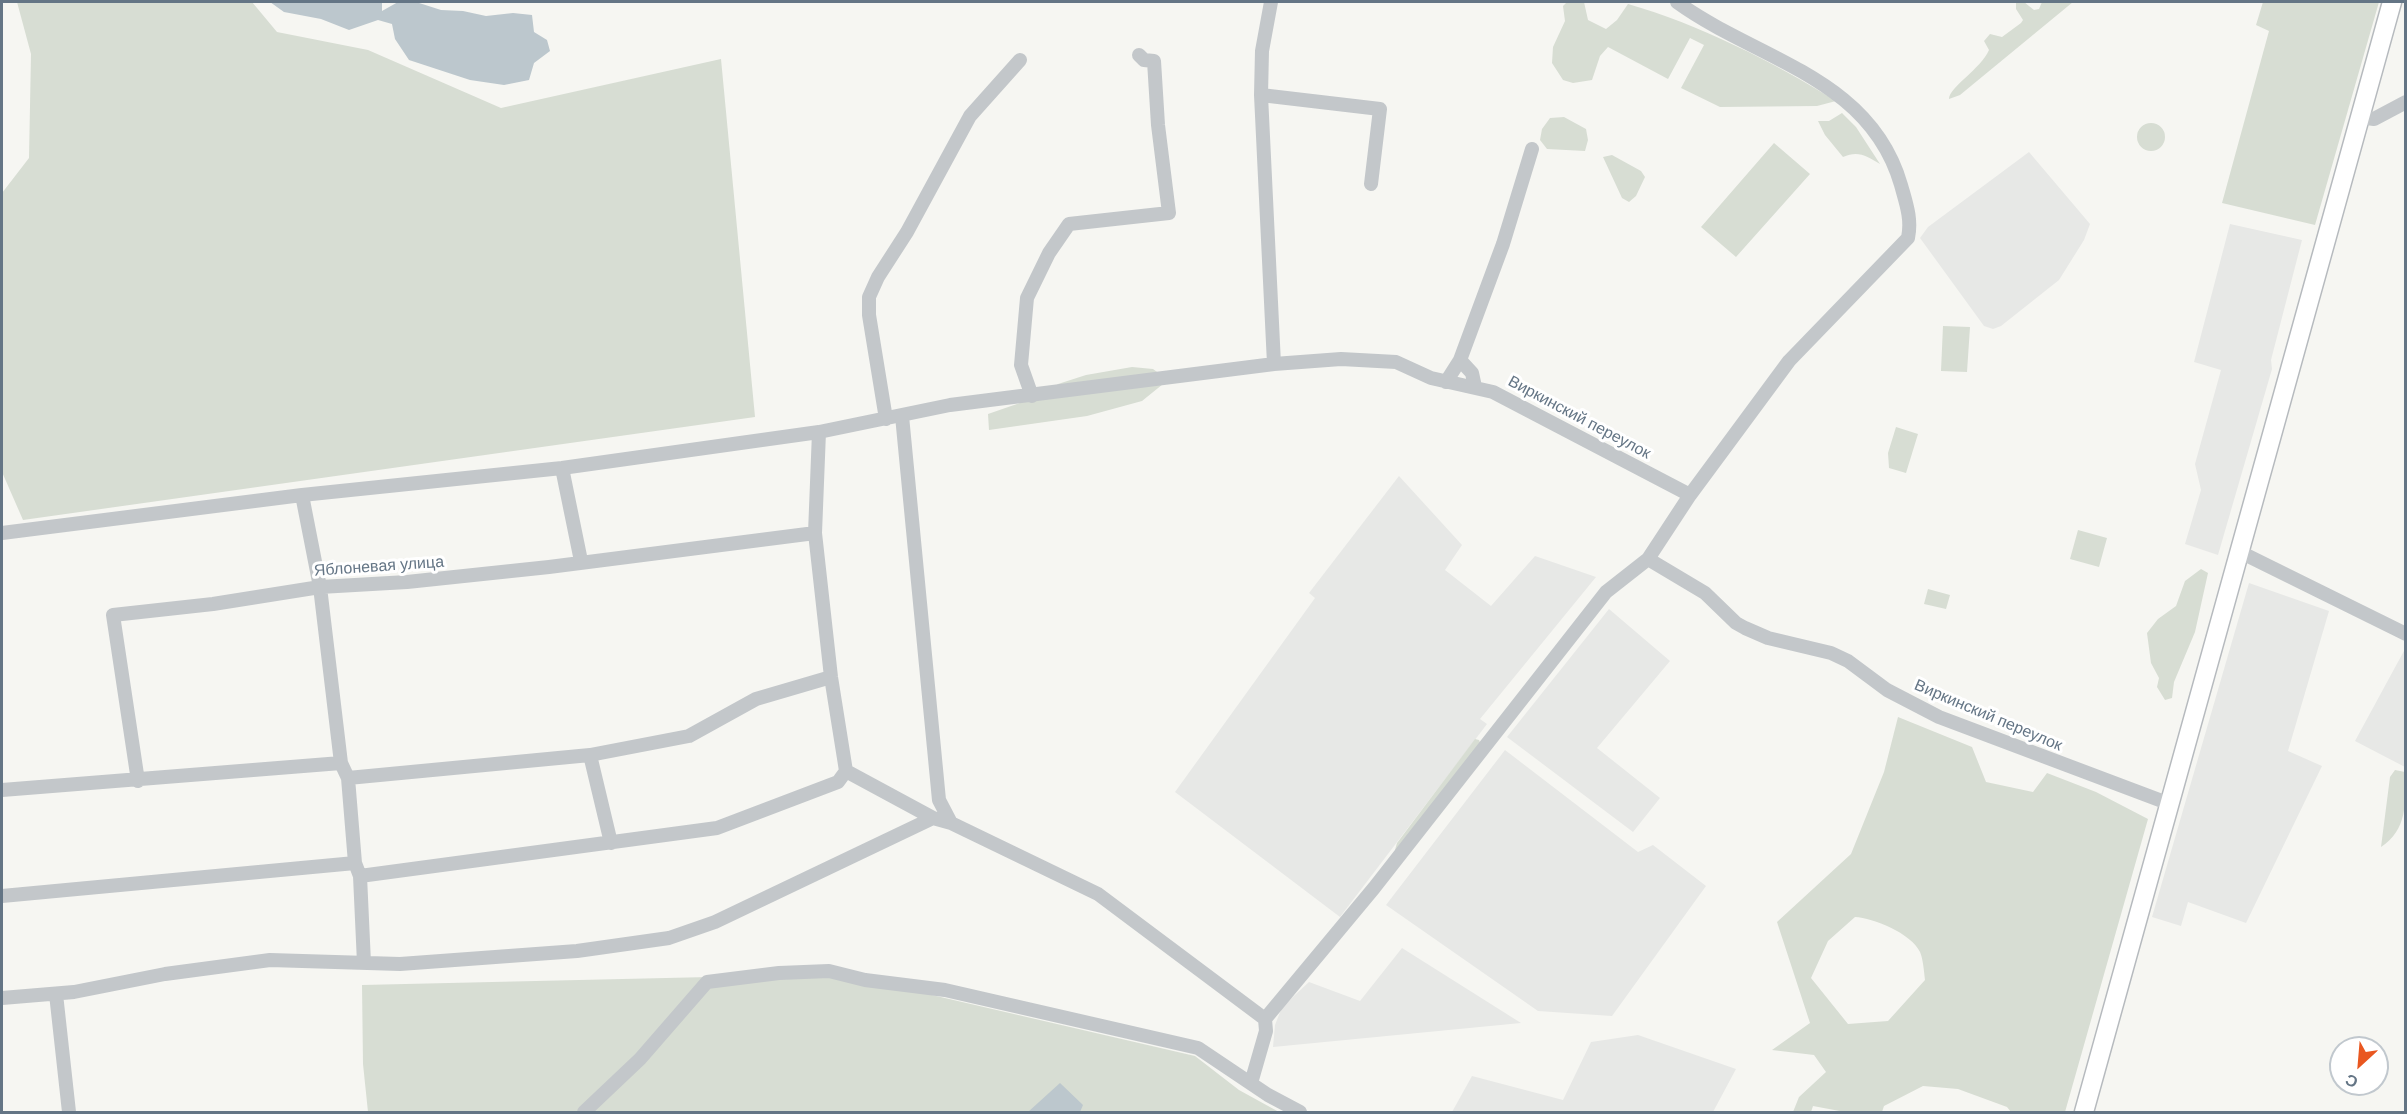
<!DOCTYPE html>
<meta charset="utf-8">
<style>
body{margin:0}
#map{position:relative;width:2407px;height:1114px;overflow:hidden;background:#f6f6f2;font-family:"DM Sans",sans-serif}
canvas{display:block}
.frame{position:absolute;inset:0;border:3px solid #647585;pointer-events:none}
.north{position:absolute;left:2329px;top:1036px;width:60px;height:60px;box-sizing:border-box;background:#fff;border:2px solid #c1c8ce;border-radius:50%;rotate:206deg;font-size:16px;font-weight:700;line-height:24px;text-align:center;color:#647585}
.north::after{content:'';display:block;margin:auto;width:21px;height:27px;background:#e95720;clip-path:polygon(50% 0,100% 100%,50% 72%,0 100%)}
</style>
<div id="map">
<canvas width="2407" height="1114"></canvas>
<div class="frame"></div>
<div class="north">С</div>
</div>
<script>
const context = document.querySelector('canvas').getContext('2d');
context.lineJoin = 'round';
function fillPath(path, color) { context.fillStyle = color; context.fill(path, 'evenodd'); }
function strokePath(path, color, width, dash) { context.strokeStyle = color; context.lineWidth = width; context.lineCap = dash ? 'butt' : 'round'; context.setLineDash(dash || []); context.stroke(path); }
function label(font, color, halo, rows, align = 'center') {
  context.font = font + ' "DM Sans",sans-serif'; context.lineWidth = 6; context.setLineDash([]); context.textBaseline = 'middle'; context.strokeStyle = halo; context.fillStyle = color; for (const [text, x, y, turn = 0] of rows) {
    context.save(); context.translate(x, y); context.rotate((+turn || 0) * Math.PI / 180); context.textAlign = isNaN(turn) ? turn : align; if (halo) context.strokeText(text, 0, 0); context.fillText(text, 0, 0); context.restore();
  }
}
fillPath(new Path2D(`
 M2029,152l61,72 -6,16 -25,40 -58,46 -8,3 -9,-3 -64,-88 8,-11z
 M2230,224l72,16 -31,120 1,9 -54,186 -33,-11 16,-54 -6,-26 26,-94 -27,-8z
 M1399,476l63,69 -17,25 46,36 44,-50 61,21 -116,142 7,5 -147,193 -165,-125 140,-194 -6,-5z
 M2249,583l80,28 -41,140 34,15 -76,157 -58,-21 -7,24 -29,-9z
 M1609,609l61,52 -73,87 63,50 -27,34 -126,-95z
 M2405,649v118l-50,-26z
 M1505,750l133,102 15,-7 53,41 -94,130 -74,-5 -152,-106z
 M1402,948l119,75 -248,24 2,-22 7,-18 27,-25 51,19z
 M1638,1035l98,34 -23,43h-261l20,-36 91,24 28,-58z`), '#e7e8e6');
fillPath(new Path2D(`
 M17,2h235l25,30 91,18 133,58 220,-49 34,358 -732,103 -21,-48v-279l27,-35 2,-104z
 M1567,2h17l4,18 18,9 11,-9 11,-16c70,20 146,58 208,97l-19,5 -97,1 -39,-19 23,-43 -14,-7 -22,41 -60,-32 -8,9 -8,24 -19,3 -10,-3 -11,-17 1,-16 12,-26 -2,-15z
 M2016,2h8l10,8 5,-1 3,-7h31l-113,93 -11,4c0,-12 32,-30 40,-49l-5,-9 6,-7 12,3 19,-14 2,-3 -7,-11z
 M2263,2h116l-64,223 -93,-22 47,-172 -13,-6z
 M1842,113l14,14 24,37c-13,-8 -22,-14 -37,-7l-18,-22 -7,-14h11z
 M1564,117l22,12 2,11 -3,11 -38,-2 -7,-9 2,-11 8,-11z
 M2137 137a14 14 0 1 1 28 0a14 14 0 1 1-28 0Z
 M1774,143l36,31 -74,83 -35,-30z
 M1612,155l29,16 4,6 -9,19 -7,6 -7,-4 -19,-41z
 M1943,326l27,1 -3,45 -26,-1z
 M1132,367l21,2 15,11 -26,21 -55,15 -98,14 -1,-16 55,-19 15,-11 28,-9z
 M1896,427l22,7 -12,39 -17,-5 -1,-15z
 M2078,530l29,8 -8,29 -29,-8z
 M2201,569l7,4 -13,59 -21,50 -2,16 -7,2 -8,-13 2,-9 -8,-15 -4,-30 11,-14 18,-13 9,-25z
 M1928,589l22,6 -4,14 -22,-5z
 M1898,717l74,30 14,35 47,10 14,-19 49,19 52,27 -83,293h-54l-4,-5 -49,-18 -35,-3 -39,20 -2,6h-37l-32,-6 -2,6h-18l6,-15 27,-25 -12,-17 -42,-5 38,-27 -33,-101 74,-68 33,-82zM1855,917c18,1 56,16 65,35 3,7 4,19 5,28l-37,41 -40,3 -37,-46 17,-37z
 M1475,739l4,1 2,5 -81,107 -5,-2 2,-7z
 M2395,770l10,2c1,32 2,58 -24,75l9,-70z
 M796,975l54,1 345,80 44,34 40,22h-911l-5,-48 -1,-79z`), '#d7ddd3');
fillPath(new Path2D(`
 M270,2h112v9l16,-9h18l25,8 22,1 23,5 27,-3 19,2 2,17 13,8 3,11 -16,12 -5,17 -25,5 -34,-5 -61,-20 -14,-21 -3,-15 -14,-4 -29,10 -28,-11 -37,-7z
 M1060,1083l23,22 -3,7h-52z`), '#bcc7cd');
const major = new Path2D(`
 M2084,1112l308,-1110`);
strokePath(major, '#b6babe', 21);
strokePath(new Path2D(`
 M1271,2l-9,49 -1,44 13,269
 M1261,95l119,14 -9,75
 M2360,117l14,2 32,-17
 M1460,360l12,13 3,14
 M1446,382l14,-22 43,-116 29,-95
 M1032,396l-11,-31 6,-67 22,-45 20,-29 100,-11 -11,-88 -4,-64 -10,-1 -5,-5
 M902,416l37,384 12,23
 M886,419l-17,-104v-18l9,-20 29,-45 63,-116 50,-56
 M819,432l-4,101 16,144 15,94 87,47 18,5 147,71 167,125
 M562,468l19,93
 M302,495l18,92 21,176 7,15 7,85 5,13 4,87
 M2,533l300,-38 260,-27 257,-36 131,-27 324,-41 67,-5 55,3 35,16 62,14 197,103
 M2238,551l168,83
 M1648,559l57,34 31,30 9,5 23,10 63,15 17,8 39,29 52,27 231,87
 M590,755l21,88
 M348,778l242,-23 99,-19 67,-37 75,-22
 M138,781l-25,-166 100,-11 107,-17 87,-5 142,-15 266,-34
 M2,790l339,-27
 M360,876l357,-48 121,-46 8,-11
 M2,896l353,-33
 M56,994l13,118
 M2,998l72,-6 91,-18 105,-14 130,4 177,-13 92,-13 46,-16 218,-104
 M1251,1083l15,-52 -1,-12 109,-131 232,-296 42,-33 42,-64 99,-134 119,-123c4,-19 -2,-35 -7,-53 -31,-108 -144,-125 -224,-183
 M584,1112l56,-53 67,-77 72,-9 50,-2 36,9 80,10 253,58 70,47 32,17`), '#c3c7ca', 14);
strokePath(major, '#fff', 18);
label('16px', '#647585', '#fff', [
 ["Виркинский переулок",1579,418,28],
 ["Яблоневая улица",379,567,-4],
 ["Виркинский переулок",1988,716,23]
]);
</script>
